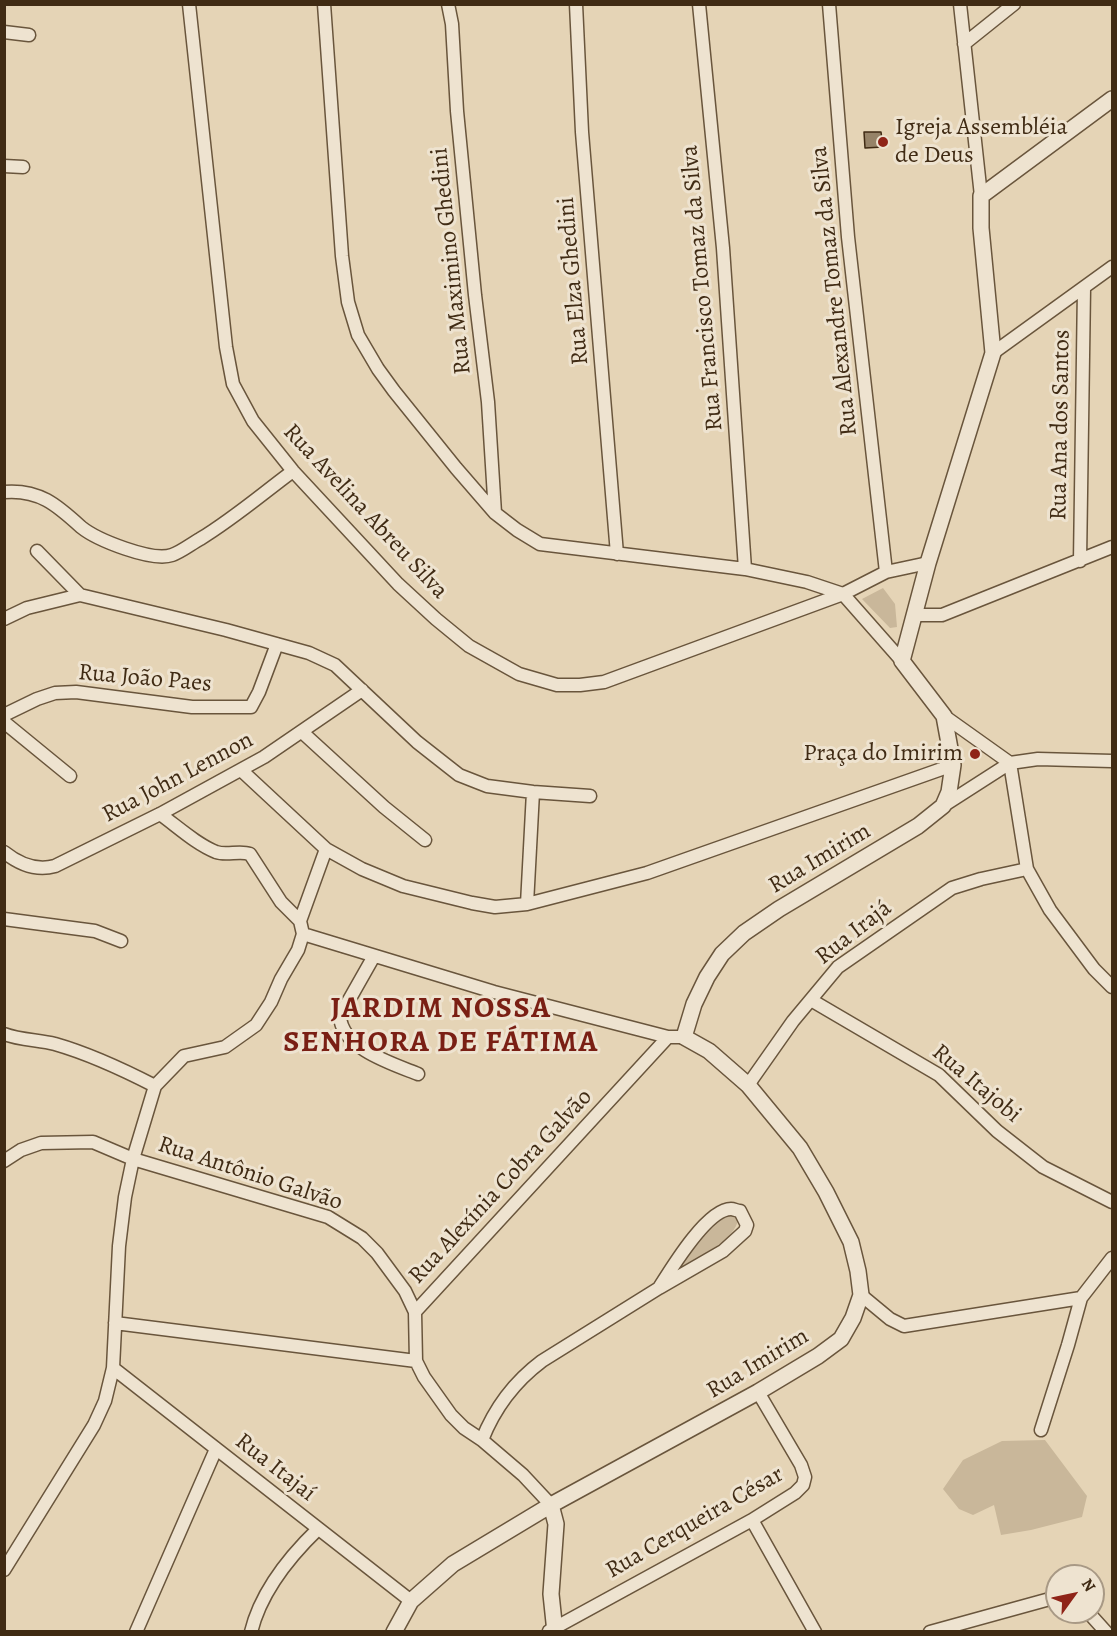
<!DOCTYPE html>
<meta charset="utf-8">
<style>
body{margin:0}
#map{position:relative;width:1117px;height:1636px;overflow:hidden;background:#e5d4b6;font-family:Alegreya,serif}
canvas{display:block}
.frame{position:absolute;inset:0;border:6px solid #402b14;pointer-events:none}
.north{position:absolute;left:1045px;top:1564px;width:60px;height:60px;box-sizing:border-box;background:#eee3d0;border:2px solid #a89985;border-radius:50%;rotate:57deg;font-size:16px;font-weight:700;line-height:24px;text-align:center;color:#402b14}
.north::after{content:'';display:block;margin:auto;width:21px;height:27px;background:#8f2418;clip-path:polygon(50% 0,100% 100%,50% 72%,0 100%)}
</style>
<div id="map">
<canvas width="1117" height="1636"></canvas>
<div class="frame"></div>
<div class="north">N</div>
</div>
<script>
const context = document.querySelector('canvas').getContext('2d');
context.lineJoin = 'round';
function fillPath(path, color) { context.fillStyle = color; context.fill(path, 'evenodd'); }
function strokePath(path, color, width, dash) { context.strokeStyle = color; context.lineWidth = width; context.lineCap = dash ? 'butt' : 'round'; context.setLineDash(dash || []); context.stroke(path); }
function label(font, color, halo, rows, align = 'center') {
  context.font = font + ' Alegreya,serif'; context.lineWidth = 6; context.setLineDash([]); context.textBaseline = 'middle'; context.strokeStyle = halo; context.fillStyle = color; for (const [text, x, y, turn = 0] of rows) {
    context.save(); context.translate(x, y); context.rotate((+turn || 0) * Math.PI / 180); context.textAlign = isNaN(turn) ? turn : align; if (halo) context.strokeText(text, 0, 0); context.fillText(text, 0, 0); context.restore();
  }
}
fillPath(new Path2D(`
 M883,588l12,16 2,23 -7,1 -28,-29z
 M724,1215h11l3,4c-1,20 -45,42 -61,53 14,-22 26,-42 47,-57z
 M1045,1440l42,56 -5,21 -51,13 -30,5 -7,-30 -21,10 -14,-6 -16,-20 20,-29 39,-19z`), '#c9b79a');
const building = new Path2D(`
 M864,132h17l2,15 -18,1z`);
fillPath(building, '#968368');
strokePath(building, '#402b14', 1.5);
const minor = new Path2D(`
 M189,4l37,343 7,37 20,37 40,50 105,113 38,35 33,27 50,28 38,11h23l24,-3 239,-88 43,-22 42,-9
 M324,4l18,252 6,46 10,33 20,34 16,22 62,77 39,45 22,17 23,14 205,25 62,13 36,12 59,67
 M448,4l4,20 5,87 18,184 13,107 7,111
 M576,4l6,128 35,422
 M699,4l24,244 22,321
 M829,4l19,233 38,335
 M960,4l21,192
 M4,32l25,3
 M964,44l50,-40
 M4,166l19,1
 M993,353l119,-86
 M4,492c35,-3 53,13 77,35 16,13 71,35 91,28 9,-3 19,-11 28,-16 33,-20 62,-45 93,-68
 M37,551l43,44
 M1080,561l4,-273
 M914,615h28l170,-68
 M4,619l23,-11 53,-13 146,35 83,23 26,12 82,77 42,33 28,11 46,6 57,4
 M4,715l33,-16 18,-6 21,-1 116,15h59l8,-15 18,-48
 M944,716l66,47
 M4,722l66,54
 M302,732l82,75 41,33
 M1010,763l17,106 23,41 44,59 18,18
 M241,770l85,79 36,20 41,17 69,17 23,4 32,-3
 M533,792l-6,112 120,-31 306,-108
 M943,806l67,-43 28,-4 74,2
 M160,814c18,13 36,30 56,38 11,4 23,-2 34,2l31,48 19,19
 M4,852c15,12 33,19 51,14l105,-52 104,-57 98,-67
 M4,919l91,12 26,10
 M303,934l191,58 174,45h16
 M374,956l-34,60c1,32 53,48 78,58
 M811,1000l128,75 58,56 46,36 69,35
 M4,1034c16,6 35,6 51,10 35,10 67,25 100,42
 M748,1085l45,-64 45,-54 114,-79 29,-9 46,-10
 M4,1161l17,-11 20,-7 52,-1 40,17 195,58 34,21 15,15 28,38 10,21 1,49 8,16 27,38 13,13 18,12 41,35 28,30
 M861,1295l29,24 14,7 177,-28
 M415,1312l253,-275
 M115,1323l301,38
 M113,1368l298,233
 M1041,1430l27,-85 13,-47 31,-40
 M482,1440c13,-33 32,-58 60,-79l117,-73 64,-37 22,-20 2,-6 -7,-14c-3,0 -6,-2 -9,-2 -24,0 -60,60 -72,79
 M752,1520l63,112
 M4,1570l90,-145 11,-24 8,-33 6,-122 6,-49 8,-38 22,-73 29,-30 41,-9 31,-22 15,-23 10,-23 17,-29 5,-16 -3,-13 26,-72
 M1088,1612l18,20
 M549,1631l203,-111 43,-27 8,-8 2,-8 -4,-12 -43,-73
 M136,1632l80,-183
 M251,1632c10,-41 38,-75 67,-103
 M930,1632l127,-35`);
const tertiary = new Path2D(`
 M551,1505l5,19 -5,70 4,38
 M394,1632l17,-31 42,-37 98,-59 207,-113 60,-36 23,-17 12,-21 8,-23 -3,-24 -7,-29 -25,-50 -26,-44 -52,-63 -39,-34 -25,-14 10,-33 13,-27 15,-23 22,-21 35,-24 139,-83 25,-20 6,-14 4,-27 -9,-49 -42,-55 26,-98 65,-210 -12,-125v-32l131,-97`);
strokePath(minor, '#69553c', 15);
strokePath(tertiary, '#69553c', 18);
strokePath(minor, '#eee3d0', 12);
strokePath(tertiary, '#eee3d0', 15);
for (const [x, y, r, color] of [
 [883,142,6,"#8f2418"],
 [975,754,6,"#8f2418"]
]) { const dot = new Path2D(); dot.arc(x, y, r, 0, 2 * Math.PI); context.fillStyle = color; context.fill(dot); strokePath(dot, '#eee3d0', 2); }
label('24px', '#402b14', '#eee3d0', [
 ["Igreja Assembléia",895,128],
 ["de Deus",895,156],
 ["Praça do Imirim",963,754,"right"]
], 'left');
label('24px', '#402b14', '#eee3d0', [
 ["Rua Maximino Ghedini",452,261,-96],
 ["Rua Elza Ghedini",574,281,-95],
 ["Rua Francisco Tomaz da Silva",703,288,-95],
 ["Rua Alexandre Tomaz da Silva",835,291,-96],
 ["Rua Ana dos Santos",1061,425,-89],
 ["Rua Avelina Abreu Silva",365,512,47],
 ["Rua João Paes",145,679,5],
 ["Rua John Lennon",178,778,-28],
 ["Rua Imirim",820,859,-31],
 ["Rua Irajá",854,933,-38],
 ["Rua Itajobi",976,1084,40],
 ["Rua Antônio Galvão",250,1174,18],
 ["Rua Alexínia Cobra Galvão",501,1187,-47],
 ["Rua Imirim",758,1364,-31],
 ["Rua Itajaí",275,1468,38],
 ["Rua Cerqueira César",695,1523,-30]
]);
context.letterSpacing = '1.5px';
label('bold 30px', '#7a1f14', '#eee3d0', [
 ["JARDIM NOSSA",441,1010],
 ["SENHORA DE FÁTIMA",441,1044]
]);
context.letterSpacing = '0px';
</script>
